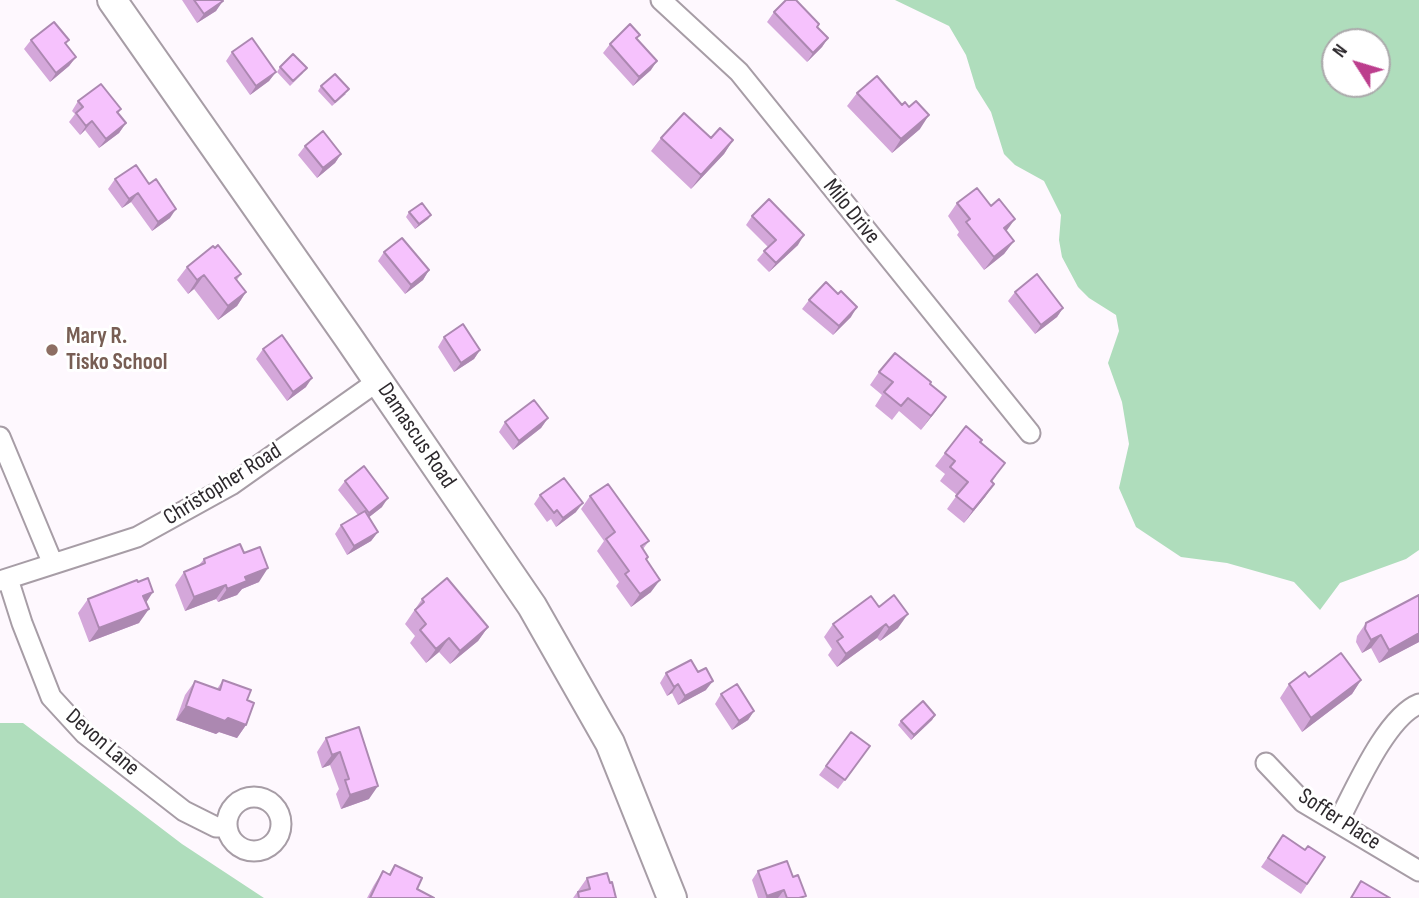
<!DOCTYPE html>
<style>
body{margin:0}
#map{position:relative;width:1419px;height:898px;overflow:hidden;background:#fef8fe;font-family:"Sofia Sans Condensed",sans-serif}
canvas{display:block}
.north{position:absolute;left:1321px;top:28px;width:70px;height:70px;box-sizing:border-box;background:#fff;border:2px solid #aba9ab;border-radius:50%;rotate:307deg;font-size:19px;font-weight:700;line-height:28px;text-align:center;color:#2d292d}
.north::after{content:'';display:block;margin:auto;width:24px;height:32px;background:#bc3e8d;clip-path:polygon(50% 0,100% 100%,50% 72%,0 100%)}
</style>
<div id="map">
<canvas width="1419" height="898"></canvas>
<div class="north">N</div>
</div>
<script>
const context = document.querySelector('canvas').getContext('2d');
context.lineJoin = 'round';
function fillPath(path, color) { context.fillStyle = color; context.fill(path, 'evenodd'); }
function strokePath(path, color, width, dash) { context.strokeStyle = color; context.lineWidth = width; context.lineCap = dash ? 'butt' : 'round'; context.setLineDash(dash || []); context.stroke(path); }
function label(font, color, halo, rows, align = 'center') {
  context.font = font + ' "Sofia Sans Condensed",sans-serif'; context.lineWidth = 6; context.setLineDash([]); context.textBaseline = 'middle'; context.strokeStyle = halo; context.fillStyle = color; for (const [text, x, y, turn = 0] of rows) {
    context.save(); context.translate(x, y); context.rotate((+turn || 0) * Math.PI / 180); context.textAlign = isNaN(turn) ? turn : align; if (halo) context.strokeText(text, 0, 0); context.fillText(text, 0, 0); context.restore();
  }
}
fillPath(new Path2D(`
 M895,0h524v550l-13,9 -66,24 -20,27 -26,-28 -67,-19 -46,-6 -45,-30 -17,-39 10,-44 -7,-42 -14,-39 11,-32 -3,-16 -27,-17 -11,-11 -16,-30 -3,-17 2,-25 -17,-34 -29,-16 -11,-11 -13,-42 -15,-24 -10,-33 -17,-29zM1377,42v42h-42v-42z
 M0,723h23l159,121 82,54h-264z`), '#afddbc');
const street = new Path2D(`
 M661,0l78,72 291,361
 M0,437l53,127
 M8,579l14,44 29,74 34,37 99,77 32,16h11
 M0,581l137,-44 94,-52 147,-104
 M1266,763l37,39 116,69
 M227 824a27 27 0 1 1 54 0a27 27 0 1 1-54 0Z
 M1338,822c17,-32 48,-105 81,-118`);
const secondary = new Path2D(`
 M112,0l236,337 184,269 78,137 62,155`);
strokePath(street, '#a79da6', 23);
strokePath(secondary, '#a79da6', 32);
strokePath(street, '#fff', 19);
strokePath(secondary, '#fff', 28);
fillPath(new Path2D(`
 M182,0h40l-6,11 -19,12z
 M774,12l43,15 11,11 -6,9 -15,15 -40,-40z
 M640,35l-3,4 14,31 -18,16 -30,-33 7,-9z
 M31,40h38l-3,4 10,13 -7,9 -19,16 -26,-33z
 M232,52l44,20 -7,9 -19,14 -24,-34z
 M280,67l23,6 -13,13 -13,-14z
 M321,86l25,8 -14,12 -14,-15z
 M857,93l63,36 -28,24 -45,-47z
 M78,101l43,8 -3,5 8,9 -7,10 -20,15 -14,-18 -5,5 -11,-13 6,-8 -3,-3z
 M661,138h50l22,2 -9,14 -33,35 -40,-38z
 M305,146l36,8 -6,9 -18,15 -19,-23z
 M115,179l34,5 21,34 -18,13 -21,-29 -9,6 -14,-19z
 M957,203l49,28 8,10 -10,13 -20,16 -27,-35 2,-3 -11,-16z
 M409,212l22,3 -3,4 -13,10 -9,-12z
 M752,216l46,29 -29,27 -12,-12 11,-13 -22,-22z
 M384,252l45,18 -6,10 -18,14 -27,-33z
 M187,267l54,7 -4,6 9,12 -9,14 -19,14 -24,-31 -6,5 -11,-14z
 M1015,292l48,16 -6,9 -22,17 -27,-33z
 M809,300l42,17 -18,18 -31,-26z
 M444,337l36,13 -6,9 -20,13 -16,-25z
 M263,349l43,38 -19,14 -31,-42z
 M879,372l51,12 16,13 -25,33 -22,-19 -7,9 -17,-14 7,-11 -12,-10z
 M548,418l-7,10 -28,22 -14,-18 6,-10z
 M980,442l16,34 -4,6 -7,15 -21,26 -17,-14 10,-14 -17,-14 5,-7 -10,-8 10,-13z
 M345,481l37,26 -13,10 9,15 -7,9 -24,14 -12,-21 6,-9 17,-10 -20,-25z
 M540,495l36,17 -20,15 -5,-8 -4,3 -13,-18z
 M590,496l59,45 -6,8 3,11 5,32 -20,15 -15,-21 3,-4 -22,-31 7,-10 -23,-32z
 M244,553l15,29 -17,7 -5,6 -19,7 -2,-3 -31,12 -10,-26 9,-13 15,-7 5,-6z
 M1419,595v47l-40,21 -8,-15 -9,5 -6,-11 1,-6 9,-13z
 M88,599l58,3 -7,21 -50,19 -11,-29z
 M422,599l66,28 -10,14 -28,23 -11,-12 -13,11 -16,-20 5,-7 -10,-12z
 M879,607l19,21 -18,13 -3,-3 -40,29 -9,-12 4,-6 -8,-12 9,-13z
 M666,673l40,17 -28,15 -6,-12 -5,3 -7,-13z
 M1309,677l52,3 -9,14 -50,38 -22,-34 9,-14z
 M223,680l24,20 -1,25 -9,13 -18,-6 -3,2 -40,-14 9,-25 10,-14 22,8z
 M721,694l33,17 -6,9 -16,10 -17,-26z
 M935,715l-3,5 -21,20 -13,-15 3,-4z
 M359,727l10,72 -28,10 -5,-15 3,-5 -9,-24 -8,3 -5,-16 9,-14z
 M851,732l19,14 -32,43 -19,-14z
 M1283,835l22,15 20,7 -24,37 -40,-27z
 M395,865l22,24 17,9h-67l7,-13 9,-14 6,3z
 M758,871l35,6 11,21h-46l-6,-18z
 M587,878l23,5 6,15h-43z`), '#d4a7da');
fillPath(new Path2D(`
 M223,1l-7,10 -19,12 7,-9z
 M828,38l-6,9 -15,15 6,-9z
 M76,57l-7,9 -19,16 6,-9z
 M657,61l-6,9 -18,16 6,-9z
 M276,72l-7,9 -19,14 6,-9z
 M929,115l-9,14 -28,24 9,-14z
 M92,121l-7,9 -5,5 6,-9z
 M126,123l-7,10 -20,15 7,-9z
 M733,140l-9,14 -33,35 10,-14z
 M341,154l-6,9 -18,15 6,-10z
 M138,193l-7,9 -9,6 7,-9z
 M176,209l-6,9 -18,13 6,-9z
 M431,215l-3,4 -13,10 4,-5z
 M1015,219l-10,14 -1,-5z
 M804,235l-6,10 -29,27 7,-9z
 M1014,241l-10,13 -20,16 10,-13z
 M429,270l-6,10 -18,14 6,-9z
 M204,275l-10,14 -6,5 9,-14z
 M246,292l-9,14 -19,14 10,-14z
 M857,307l-6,10 -18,18 6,-9z
 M1063,308l-6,9 -22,17 6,-9z
 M480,350l-6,9 -20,13 7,-9z
 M312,378l-6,9 -19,14 6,-9z
 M946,397l-10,14 -15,19 10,-14z
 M548,418l-7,10 -28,22 6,-9z
 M994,484l-9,13 -21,26 9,-13z
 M388,498l-6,9 -19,15 6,-9z
 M583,503l-7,9 -20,15 7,-9z
 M378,532l-7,9 -24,14 7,-9z
 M268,568l-9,14 -17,7 -5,6 -19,7 9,-13 18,-12z
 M660,580l-9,12 -20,15 9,-13z
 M226,585l-10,14 -31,12 9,-14z
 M153,592l-9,14 -1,-10z
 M149,609l-10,14 -50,19 10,-14z
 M908,614l-10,14 -18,13 9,-13z
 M886,624l-9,14 -40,29 9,-13z
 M488,627l-10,14 -28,23 10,-13z
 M1419,633v9l-40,21 10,-13z
 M1381,635l-10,13 -9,5 9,-13z
 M449,638l-10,14 -13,11 10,-14z
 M1361,680l-9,14 -50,38 9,-14z
 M713,681l-7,9 -28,15 7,-9z
 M678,684l-6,9 -5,3 7,-9z
 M186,706l42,12 18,7 -9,13 -18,-6 -3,2 -40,-14z
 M754,711l-6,9 -16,10 7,-9z
 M935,715l-3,5 -21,20 3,-5z
 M340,752l-10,13 -8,3 10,-13z
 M378,786l-9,13 -28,10 9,-14z
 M784,890l-6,8h-12l1,-2z`), '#ac88b1');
const building = new Path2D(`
 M194,0h28l1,1 -19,13z
 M786,0h10l23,24 -2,3 11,11 -15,15 -39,-41z
 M54,22l15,18 -4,3 11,14 -20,16 -25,-33z
 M630,24l10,11 -4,3 21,23 -18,16 -29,-33z
 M252,38l24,34 -20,14 -24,-34z
 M293,54l14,14 -14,13 -13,-14z
 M335,74l14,15 -14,13 -14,-16z
 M877,76l25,29 3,-3 4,5 7,-6 13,14 -28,24 -44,-46z
 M101,84l20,25 -4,3 9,11 -20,16 -14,-18 -6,5 -10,-13 7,-6 -5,-6z
 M684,113l27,25 9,-10 13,12 -32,35 -40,-37z
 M323,131l18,23 -18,14 -18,-22z
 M136,165l13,19 7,-5 20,30 -18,13 -20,-29 -9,6 -14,-20z
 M977,188l14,18 8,-7 16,20 -11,9 10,13 -20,16 -28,-35 4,-3 -13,-16z
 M769,199l35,36 -28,28 -12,-12 12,-11 -24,-24z
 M422,203l9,12 -12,9 -10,-12z
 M402,238l27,32 -18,15 -27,-33z
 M218,245l23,29 -6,4 11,14 -18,14 -24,-31 -7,5 -10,-13 26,-21 2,2z
 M1037,274l26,34 -22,17 -26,-33z
 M826,282l12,12 3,-3 16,16 -18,19 -30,-26z
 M463,324l17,26 -19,13 -17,-26z
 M282,335l30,43 -19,14 -30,-43z
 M895,353l36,29 -1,2 16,13 -15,19 -23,-18 -7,8 -17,-14 9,-10 -14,-10z
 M534,400l14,18 -29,23 -14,-19z
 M966,426l16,14 -2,2 25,21 -14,18 3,3 -21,26 -17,-14 12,-14 -18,-15 5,-6 -10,-8z
 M364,466l24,32 -19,15 -24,-32z
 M564,478l19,25 -20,15 -6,-8 -3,3 -14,-18z
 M608,484l41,57 -8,5 7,11 -2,2 14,21 -20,14 -15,-20 4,-3 -23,-32 9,-7 -25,-36z
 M365,511l13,21 -24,14 -13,-21z
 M240,544l4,9 16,-6 8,21 -23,9 2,4 -20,8 -1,-4 -32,12 -10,-25 21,-9 -1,-4z
 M148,578l5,14 -10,4 6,13 -50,19 -11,-29 49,-19 1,2z
 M447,578l41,49 -28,24 -11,-13 -13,11 -16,-19 6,-6 -11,-14 9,-8 -2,-3z
 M894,595l14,19 -19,14 -3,-4 -40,30 -9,-13 6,-4 -10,-13 38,-28 8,11z
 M1419,595v38l-30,17 -8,-15 -10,5 -6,-11 1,-6z
 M1341,653l20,27 -50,38 -22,-34 16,-12 4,5z
 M691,660l7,12 8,-4 7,13 -28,15 -7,-12 -4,3 -8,-14z
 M223,680l28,10 -4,10 7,3 -8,22 -18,-7 -3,3 -39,-15 9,-25 25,9z
 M737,684l17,27 -15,10 -18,-27z
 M923,701l12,14 -21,20 -13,-14z
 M359,727l19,59 -28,9 -5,-15 4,-1 -9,-27 -8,3 -6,-17z
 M851,732l19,14 -25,34 -19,-14z
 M1283,835l22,15 3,-4 17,11 -18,27 -39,-26z
 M787,861l6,16 5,-2 8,21 -7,2h-12l-3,-8 -17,6 -9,-25z
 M395,865l27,13 -5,11 17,9h-64l13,-27 7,4z
 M607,873l3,10 2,-1 4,16h-37l-1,-6 12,-3 -3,-11z
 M1361,881l29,17h-39z`);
fillPath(building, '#f6c2fd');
strokePath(building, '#ac88b1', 2);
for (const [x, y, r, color] of [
 [52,350,7,"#8d6e63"]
]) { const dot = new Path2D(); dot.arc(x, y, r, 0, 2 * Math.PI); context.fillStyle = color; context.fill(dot); strokePath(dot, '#fff', 2.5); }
label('23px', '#2d292d', '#fff', [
 ["Milo Drive",851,212,51],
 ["Damascus Road",416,436,56],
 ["Christopher Road",223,485,-32],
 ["Devon Lane",102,743,41],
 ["Soffer Place",1339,820,33]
]);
label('bold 23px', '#785e54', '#fff', [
 ["Mary R.",66,337],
 ["Tisko School",66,363]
], 'left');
</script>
